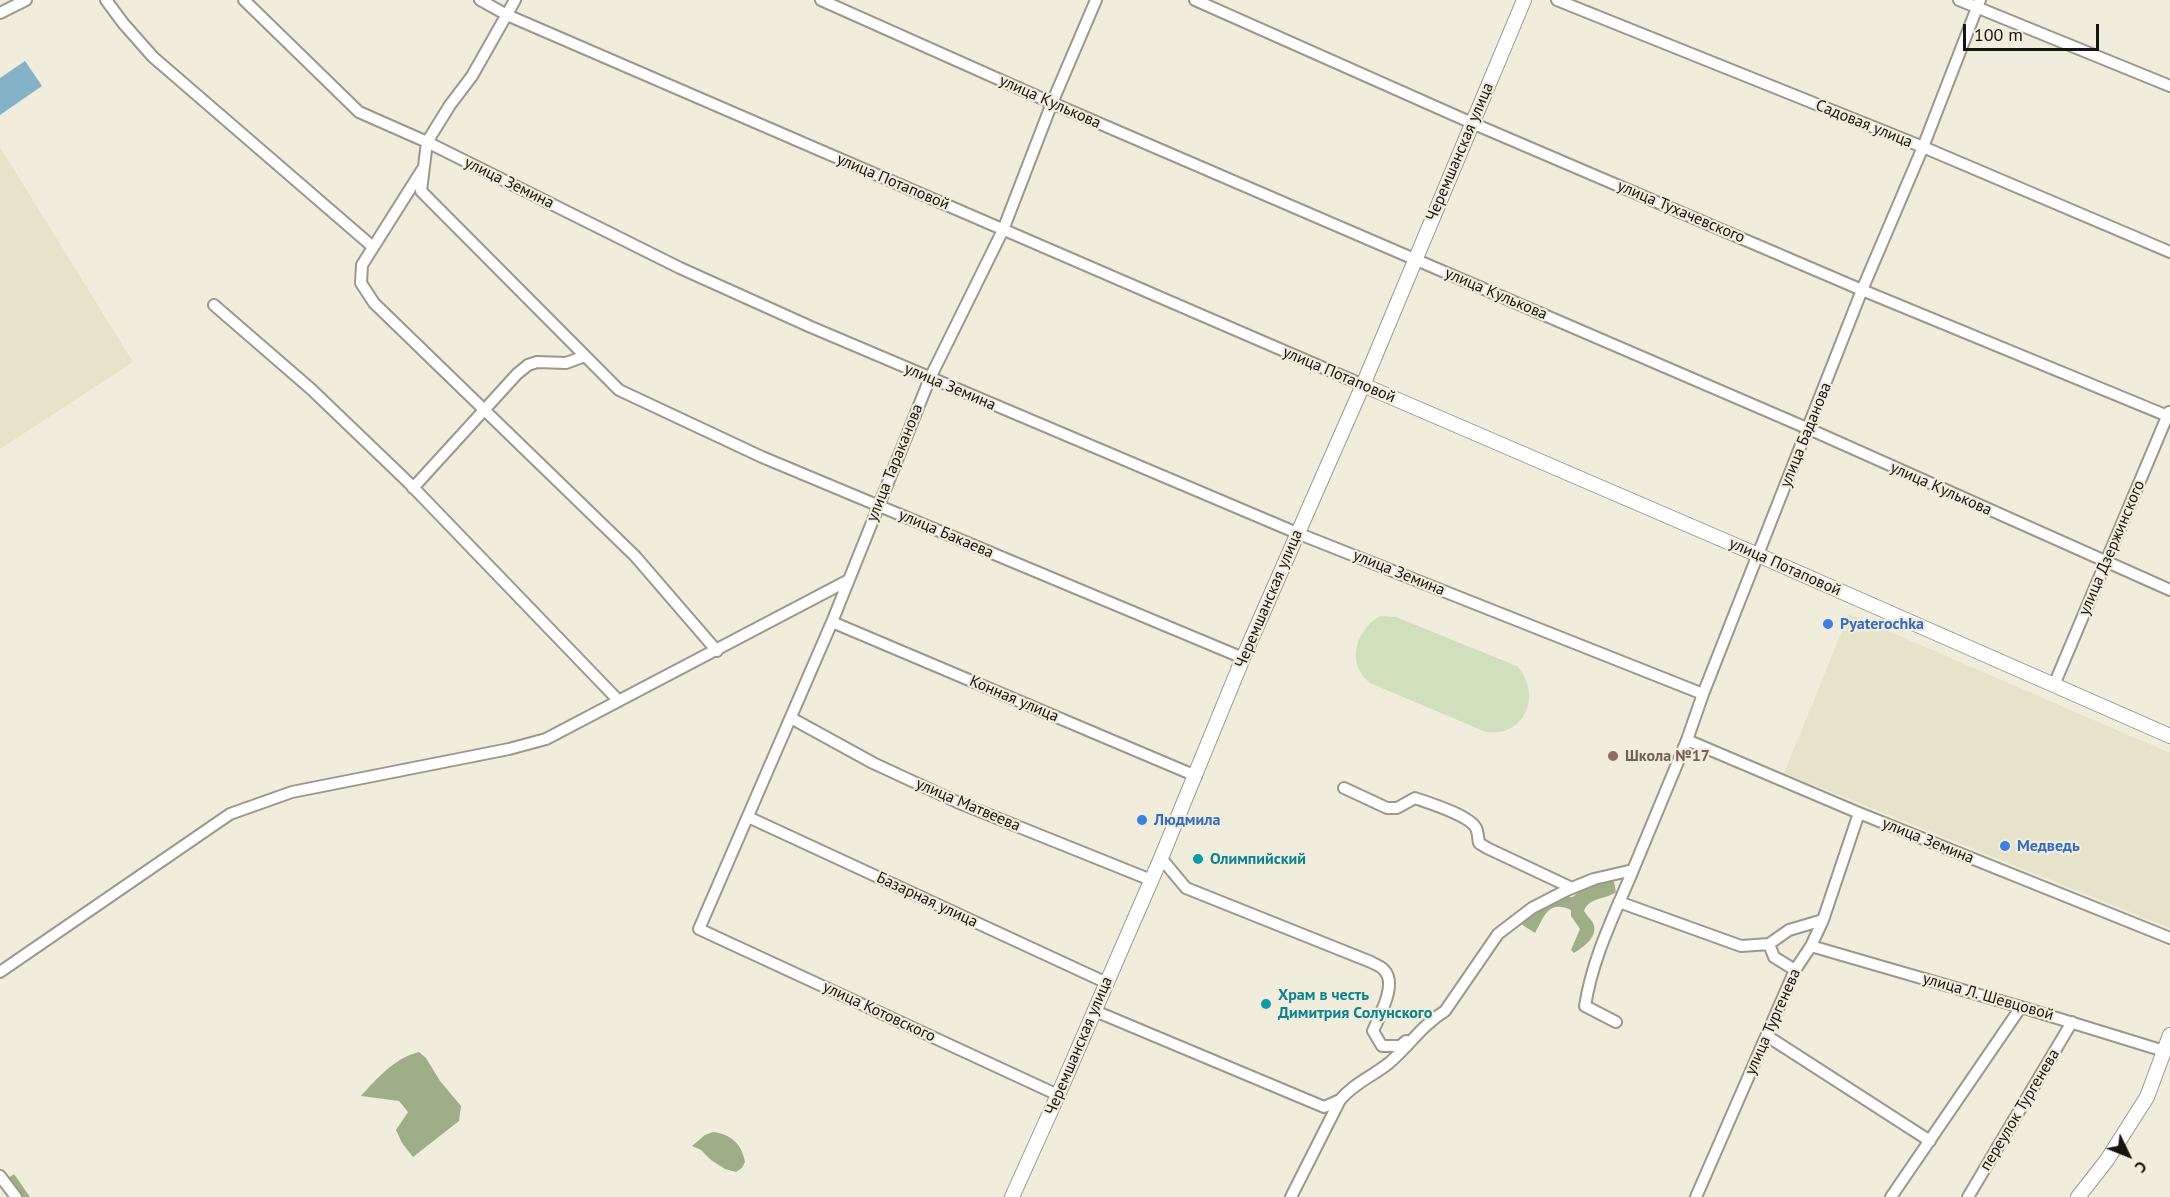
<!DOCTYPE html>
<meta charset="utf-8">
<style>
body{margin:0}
#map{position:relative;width:2170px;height:1197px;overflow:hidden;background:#f1eddd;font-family:"PT Sans",sans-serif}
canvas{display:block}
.north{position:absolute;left:2098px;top:1125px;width:60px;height:60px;-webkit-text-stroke:4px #f1eddd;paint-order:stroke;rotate:133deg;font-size:16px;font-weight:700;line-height:24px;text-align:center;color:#171510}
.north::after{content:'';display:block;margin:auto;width:21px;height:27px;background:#171510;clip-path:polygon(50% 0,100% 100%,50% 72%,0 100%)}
.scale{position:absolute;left:1963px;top:24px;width:136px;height:27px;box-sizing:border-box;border:3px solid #171510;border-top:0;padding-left:8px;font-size:18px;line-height:21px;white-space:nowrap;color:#171510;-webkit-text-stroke:4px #f1eddd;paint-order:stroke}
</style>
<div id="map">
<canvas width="2170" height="1197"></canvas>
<div class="north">С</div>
<div class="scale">100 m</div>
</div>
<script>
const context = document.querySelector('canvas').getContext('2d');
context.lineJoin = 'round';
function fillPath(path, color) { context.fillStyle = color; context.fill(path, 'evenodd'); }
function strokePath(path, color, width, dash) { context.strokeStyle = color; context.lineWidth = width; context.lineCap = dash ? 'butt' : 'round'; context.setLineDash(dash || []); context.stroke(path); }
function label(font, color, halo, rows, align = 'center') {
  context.font = font + ' "PT Sans",sans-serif'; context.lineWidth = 4.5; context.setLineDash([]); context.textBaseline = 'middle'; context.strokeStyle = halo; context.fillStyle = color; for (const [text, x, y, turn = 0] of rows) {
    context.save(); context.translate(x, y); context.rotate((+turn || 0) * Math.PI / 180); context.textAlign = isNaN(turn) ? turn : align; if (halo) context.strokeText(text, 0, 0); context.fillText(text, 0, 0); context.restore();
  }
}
fillPath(new Path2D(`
 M0,147l133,215 -133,87z
 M1849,614l321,139v175l-386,-155z`), '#e7e3cb');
fillPath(new Path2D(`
 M1380,616l16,1 121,49c25,28 9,71 -31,66l-116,-49c-25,-20 -14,-53 10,-67z`), '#d0e0bd');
fillPath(new Path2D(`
 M1609,880l5,2 2,10c-11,8 -27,5 -32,19 3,5 7,8 9,12 6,13 -9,24 -19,30l-3,-3 9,-21 -9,-13v-6c-24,-11 -27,8 -36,23l-14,-9 9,-12 32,-15h11c11,-11 21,-15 36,-17z
 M419,1052l7,6 14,23 21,25 -2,15 -46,36 -11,-14 -6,-13 12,-18 -9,-11 -38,-5c15,-17 35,-39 58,-44z
 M713,1132c18,2 29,12 32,30l-3,6 -6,4 -11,-3 -14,-9 -10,-10 -9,-4 13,-11z
 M14,1174l16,23h-10l-13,-18z`), '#9eaf88');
fillPath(new Path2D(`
 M25,61l17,25 -42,29v-37z`), '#84b2c6');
const street = new Path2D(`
 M106,0l17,23 30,34 220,190
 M244,0l115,112 68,30 253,126 131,59 486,206 406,161
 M480,0l27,15 856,370
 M515,0l-43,76 -22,29 -23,37 -6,49 198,199 143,67 481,201
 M821,0l231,103 757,326 361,161
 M1195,0l277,123 390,167 308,127
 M1557,0l366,147 247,105
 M1959,0l211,86
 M0,13l26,-13
 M422,170l-60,95 -1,18 13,20 261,253 82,95
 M214,305l97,84 98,94 210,218
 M413,488l104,-114 11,-9 9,-3 29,1 19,-7
 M832,622l364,154
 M2054,685l115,-273
 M791,718l82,45 84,39 194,78
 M1687,740l172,73 311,125
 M1344,788l43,20h10l18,-10c14,5 54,17 61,30 2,4 2,10 3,15l8,5 85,40
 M748,817l359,166
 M1161,858l25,30 185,74c3,2 10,4 13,8 14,14 -5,46 -11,61l9,15h18l6,-5
 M1619,902l122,44 28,-2 20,-14 34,-10
 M1769,944l5,13 21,13
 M1811,946l210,61 143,44
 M0,972l230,-158 62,-22 217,-43 37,-10 301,-158
 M1095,1011l229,96 16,-7
 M1616,1022l-31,-16c8,-50 29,-90 48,-136
 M1767,1036l163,105
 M1058,1095l-359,-166 133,-307 98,-244 73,-148 49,-127 44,-103
 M0,1176l16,21
 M1291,1197l49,-97c14,-17 33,-24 49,-37 20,-17 33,-38 56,-52l53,-77 34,-26 35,-18 27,-11 39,-9 54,-130 16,-46 159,-404 61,-143 57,-147
 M1696,1197l99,-227 16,-24 12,-26 36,-107
 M1891,1197l130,-190
 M1968,1197l104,-175`);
const secondary = new Path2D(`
 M1363,385l395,170 412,181
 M1012,1197l46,-102 103,-237 82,-200 120,-273 161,-385
 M2078,1197l29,-37 40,-63 23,-62`);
strokePath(street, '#9c998a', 14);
strokePath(secondary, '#9c998a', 16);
strokePath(street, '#fff', 10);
strokePath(secondary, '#fff', 14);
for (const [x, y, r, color] of [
 [1828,624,6,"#3f7fe0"],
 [1613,756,6,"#8d6e63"],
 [1142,820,6,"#3f7fe0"],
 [2005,846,6,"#3f7fe0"],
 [1198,859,6,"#0f9aa8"],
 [1266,1004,6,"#0f9aa8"]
]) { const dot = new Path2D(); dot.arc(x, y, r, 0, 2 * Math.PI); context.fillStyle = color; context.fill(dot); strokePath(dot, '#f1eddd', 2); }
label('16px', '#171510', '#f1eddd', [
 ["улица Кулькова",1050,102,24],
 ["Садовая улица",1864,124,22],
 ["Черемшанская улица",1460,152,-67],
 ["улица Потаповой",893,182,23],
 ["улица Земина",509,183,26],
 ["улица Тухачевского",1681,212,23],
 ["улица Кулькова",1496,294,23],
 ["улица Потаповой",1339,375,23],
 ["улица Земина",950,387,23],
 ["улица Баданова",1806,435,-68],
 ["улица Тараканова",895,463,-68],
 ["улица Кулькова",1941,489,24],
 ["улица Бакаева",946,534,23],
 ["улица Дзержинского",2112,548,-67],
 ["улица Потаповой",1785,567,24],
 ["улица Земина",1399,573,22],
 ["Черемшанская улица",1269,599,-67],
 ["Конная улица",1014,699,23],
 ["улица Матвеева",968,805,23],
 ["улица Земина",1928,841,22],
 ["Базарная улица",927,900,25],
 ["улица Л. Шевцовой",1988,997,16],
 ["улица Котовского",879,1012,25],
 ["улица Тургенева",1773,1022,-66],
 ["Черемшанская улица",1079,1046,-67],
 ["переулок Тургенева",2020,1110,-59]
]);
label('bold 16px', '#366cbe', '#f1eddd', [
 ["Pyaterochka",1840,624],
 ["Людмила",1154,820],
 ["Медведь",2017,846]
], 'left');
label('bold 16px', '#785e54', '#f1eddd', [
 ["Школа №17",1625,756]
], 'left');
label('bold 16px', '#0d838f', '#f1eddd', [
 ["Олимпийский",1210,859],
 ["Храм в честь",1278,995],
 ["Димитрия Солунского",1278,1013]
], 'left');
</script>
